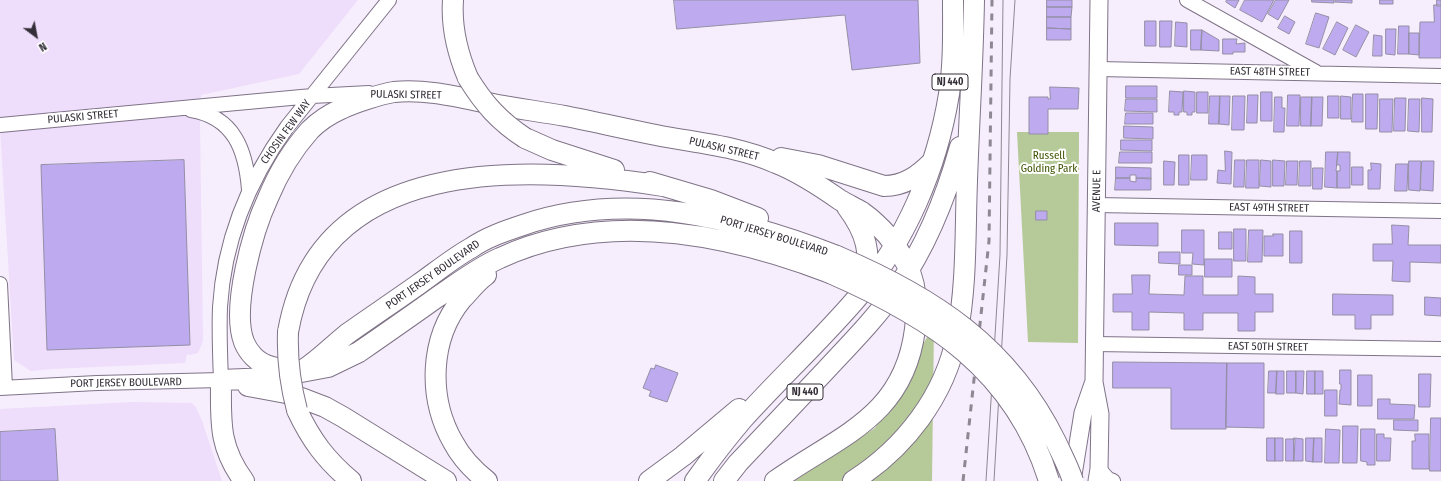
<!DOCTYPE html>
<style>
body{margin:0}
#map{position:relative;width:1441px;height:481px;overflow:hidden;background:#f6eefc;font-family:"Fira Sans Condensed",sans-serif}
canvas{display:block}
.north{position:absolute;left:16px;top:16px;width:40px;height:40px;-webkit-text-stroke:3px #fff;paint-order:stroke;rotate:148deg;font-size:11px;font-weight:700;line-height:16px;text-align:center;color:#332e37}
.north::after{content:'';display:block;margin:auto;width:14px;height:18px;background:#332e37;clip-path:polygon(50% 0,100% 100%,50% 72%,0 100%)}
</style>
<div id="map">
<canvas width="1441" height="481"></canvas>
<div class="north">N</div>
</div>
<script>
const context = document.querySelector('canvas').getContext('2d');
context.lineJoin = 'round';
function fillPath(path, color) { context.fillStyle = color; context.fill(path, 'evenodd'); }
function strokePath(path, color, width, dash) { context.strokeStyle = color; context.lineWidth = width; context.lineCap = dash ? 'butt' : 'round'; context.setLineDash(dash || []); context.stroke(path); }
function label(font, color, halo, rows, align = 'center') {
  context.font = font + ' "Fira Sans Condensed",sans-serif'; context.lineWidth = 4; context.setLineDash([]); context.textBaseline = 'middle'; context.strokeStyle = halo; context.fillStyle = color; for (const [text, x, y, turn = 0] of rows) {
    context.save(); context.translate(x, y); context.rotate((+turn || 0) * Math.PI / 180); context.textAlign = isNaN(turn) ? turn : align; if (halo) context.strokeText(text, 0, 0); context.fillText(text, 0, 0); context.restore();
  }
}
fillPath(new Path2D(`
 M0,0h358l-59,74 -98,21 -1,30 3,216 -5,12 -8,2 -3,-1 -2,9 -133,6 -21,2 -17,-11 -14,-233z
 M132,402l59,1 4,3 6,12 21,63h-222v-72z`), '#eeddfb');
fillPath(new Path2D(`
 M1017,132h62l-1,211 -50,-1z
 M934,325l-2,156h-138l81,-53z`), '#b5ca98');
const building = new Path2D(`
 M674,0h244l2,63 -68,7 -7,-55 -168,14z
 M1047,0h25v7h-25z
 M1227,0h12l-4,8 -9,-6z
 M1245,0h29l-12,22 -22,-12z
 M1276,0h13l-11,20 -10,-6z
 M1312,0h22v3l-22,-1z
 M1336,0h16v3l-17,-1z
 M1380,0h13v4h-13z
 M1437,0h4v6h-4z
 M1434,5h7v53h-22l1,-36h14z
 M1047,7h25l-1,10h-24z
 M1316,13l13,4 -10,31 -13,-4z
 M1285,16l10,6 -6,12 -11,-6z
 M1047,17h24v12l-24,-1z
 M1145,21h11v25h-11z
 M1160,21h12l-1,26h-11z
 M1176,22l11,1v24l-12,-1z
 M1337,22l11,6 -13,27 -12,-6z
 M1356,25l13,7 -13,25 -13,-7z
 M1399,26h10v28h-11z
 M1047,28l24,1v11h-24z
 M1386,29h10l-1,26 -9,-1z
 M1191,30h11l-1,20h-10z
 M1202,30l17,10v11l-18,-1z
 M1409,33h10v22l-10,-1z
 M1374,35l8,1v20h-9z
 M1223,39h14l-1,5 9,-1v9h-12v2h-10z
 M1126,86h31v12h-31z
 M1050,87l29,1 -1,21h-30v25h-19v-37h19v2h2z
 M1170,91l13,1 -1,20h-3v3h-5v-3h-5z
 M1184,91l11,1v20h-3v3h-5v-3h-3z
 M1197,92h11v21h-11z
 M1261,92h11v29h-11z
 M1353,94h10v28h-11z
 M1366,94h12l-1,35h-11z
 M1248,95h10l-1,28h-10z
 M1288,95h12l-1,31h-12z
 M1210,96h10l-1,28h-10z
 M1220,96h10l-1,29 -10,-1z
 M1233,96h12l-1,34h-12z
 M1328,96h11v22h-11z
 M1341,96l10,1v22h-10z
 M1275,97h7v11h3l-1,24h-10z
 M1301,97h11l-1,29h-10z
 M1312,97h11l-1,29h-11z
 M1395,98h11l-1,33h-11z
 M1422,98l11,1 -1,33h-10z
 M1126,99h31v13l-32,-1z
 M1380,99h13l-1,33h-12z
 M1409,99h11l-1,33 -11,-1z
 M1126,113h27v11h-28z
 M1124,126l29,1v12l-29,-1z
 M1121,140h31v11l-31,-1z
 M1225,151l7,1 -1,32 -14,-1 1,-13 7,1z
 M1120,152h32v11h-33z
 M1326,152h12l-2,19h1v17l-12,-1z
 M1338,152h12v36h-13v-17h3v-6h-3z
 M1179,155h10v30h-10z
 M1192,155h15v25h-16z
 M184,160l6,185 -143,5 -6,-185z
 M1235,160h10l-1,27h-10z
 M1247,160h12v28h-13z
 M1261,160l10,1v26l-11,-1z
 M1273,160l12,1 -1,25h-11z
 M1164,161l11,1 -1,23h-10z
 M1287,161h11l-1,24h-11z
 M1300,161h11v25h-12z
 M1409,161h12l-1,30 -11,-1z
 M1422,161h12l-1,30 -12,-1z
 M1371,163l10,1 -1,25h-12v-19h3z
 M1396,164h12l-1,27h-12z
 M1116,167l35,1v11l-15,-1v-3h-6v3h-14z
 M1352,167h11v18h-11z
 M1313,168h10l-1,21h-9z
 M1116,178h14v3l6,1v-4h15v12h-36z
 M1036,211h11v9h-11z
 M1115,223h43v23l-43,-1z
 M1392,225l17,1 -1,19h33v18l-31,-1v20l-18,-1 1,-20h-20v-17h19z
 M1234,229h12v32h-12z
 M1182,230h22v35l-12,-1 1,-11h-11z
 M1249,230h14l-1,32h-14z
 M1290,231h12v32h-12z
 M1219,232h13v17h-13z
 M1273,234h10v22h-19v-20h9z
 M1159,252h21v12l-21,-1z
 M1205,259h27v18h-27z
 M1179,265h13v10h-13z
 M1132,275h18l-1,19 35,1 1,-19h18v19h35v-19l17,1v17h18v18h-18v19h-17v-18h-35v17h-19v-17l-35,-1v18h-17v-18h-19v-18h19z
 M1333,294l60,1v20h-22v14h-16v-14h-22z
 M1425,297l16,1v18l-16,-1z
 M1113,362l114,1 -1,66h-55v-41h-58z
 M1227,363h37v65l-38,-1z
 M656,365l22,8 -11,29 -18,-6 2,-5 -8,-3 8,-20 3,1z
 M1340,370h11v35l-12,-1 1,-14h1v-6h-1z
 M1269,371h8l-1,22h-8z
 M1277,371h7v23h-8z
 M1287,371h9v22h-9z
 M1296,371h8l-1,23 -7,-1z
 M1307,371h8v23h-8z
 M1315,371h8v23h-8z
 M1419,374h12l-1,33h-11z
 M1358,375h14v31h-14z
 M1325,390h12v26h-12z
 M1378,399h12v5l25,1 -1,14h-36z
 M1431,418h10v53h-11z
 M1394,420h24v11l-24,-1z
 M1343,426h15l-1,37h-14z
 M55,429l3,52h-58v-49z
 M1326,429l14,1 -1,33h-14z
 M1361,429h14v36h-8v-3l-6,-1z
 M1377,434h7v4h7l-1,23h-13z
 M1415,434h14v35h-17v-28h3z
 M1267,438h8v23h-8z
 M1275,438h8v23h-8z
 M1294,438l9,1v22h-9z
 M1306,438h8l-1,24 -7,-1z
 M1314,438h8v24h-9z
 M1286,439h9l-1,22h-8z`);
fillPath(building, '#beaaef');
strokePath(building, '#948fa5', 1);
const minor = new Path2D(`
 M1187,0l129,72
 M1098,69l343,7
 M191,110c43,7 55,40 58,80
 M0,125l312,-29 57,-3
 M1096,205l345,6
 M0,284l5,103
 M1094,344l347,5
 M0,388l97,-5 124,-3c-1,-24 -2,-49 -1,-73 4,-66 29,-127 67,-180l102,-127
 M1099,469l9,10 5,2`);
const major = new Path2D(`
 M1072,481l11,-68 10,-29
 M1097,481l2,-12 1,-55 -6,-32 5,-382`);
const highway = new Path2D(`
 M453,0c-2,28 4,52 15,78
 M525,138l27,12 62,20
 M781,158l37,7 66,21c20,0 34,-10 48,-24
 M650,182l61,18 47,18
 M847,207c18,24 27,48 15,78
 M486,275c-10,7 -16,16 -24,24 -33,40 -34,99 -9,143 8,15 20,28 34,39
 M288,332c31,-178 237,-168 375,-146
 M303,370c16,-10 29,-24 44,-36 24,-17 48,-33 72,-50 17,-12 34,-26 52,-36 16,-11 34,-17 52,-23 105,-36 215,-7 314,31
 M300,371c-16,-2 -34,-2 -46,-14 -4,-4 -8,-10 -10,-15 -13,-34 9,-112 24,-144 10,-24 25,-49 42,-68 9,-9 20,-16 31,-21 12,-6 40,-15 53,-17 33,-4 72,7 104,13 22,4 45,7 67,11 31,6 61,13 91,19 40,8 82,11 120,28 23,9 44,23 64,37 7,4 15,8 22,12 18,13 34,32 44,51 11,21 12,43 9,66 -11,89 -77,107 -140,152
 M221,380l48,-2 59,-11 31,-15c26,-18 52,-36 77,-54 21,-14 41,-30 64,-40 106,-49 226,-25 330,15
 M221,380c0,41 -3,66 23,101
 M248,386l38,7 18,6 21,8 18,10 103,64
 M297,410c14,30 29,50 54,71
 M649,481l34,-25 56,-47
 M695,481c15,-21 31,-42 48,-62 37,-41 78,-79 114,-121 49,-57 80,-130 92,-204 5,-31 4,-63 4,-94
 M724,481l14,-18c29,-31 59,-62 88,-93 25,-27 50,-52 71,-82 30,-43 49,-91 63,-141
 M853,481c52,-33 92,-85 104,-146 10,-50 8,-103 10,-154 2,-60 6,-121 7,-181`);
strokePath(minor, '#7f7387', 16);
strokePath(major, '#7f7387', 19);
strokePath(highway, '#7f7387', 22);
strokePath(minor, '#fff', 14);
strokePath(major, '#fff', 17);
strokePath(highway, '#fff', 20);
strokePath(new Path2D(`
 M986,481l14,-226 3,-255
 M994,481l13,-226 3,-176 5,-79`), '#8e8893', 1);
strokePath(new Path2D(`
 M963,481l26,-240 3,-241`), '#8e8893', 3, [7, 7]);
const highwayBridge = new Path2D(`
 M468,78c16,26 31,43 57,60
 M837,256c96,41 172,90 219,186 6,13 13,26 17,39
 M830,273c101,44 185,97 219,208
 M288,332c-1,27 2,52 9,78`);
strokePath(highwayBridge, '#7f7387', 22, []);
strokePath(highwayBridge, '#fff', 20);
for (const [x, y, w] of [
 [950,82,36],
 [805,392,36]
]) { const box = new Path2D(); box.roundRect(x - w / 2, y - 8, w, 16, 3); context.fillStyle = '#fff'; context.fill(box); strokePath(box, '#332e37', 1); }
label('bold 10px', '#332e37', null, [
 ["NJ 440",950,82],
 ["NJ 440",805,392]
]);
label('11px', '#332e37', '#fff', [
 ["EAST 48TH STREET",1270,72,1],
 ["PULASKI STREET",406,95,1],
 ["PULASKI STREET",83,117,-5],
 ["CHOSIN FEW WAY",286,132,-54],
 ["PULASKI STREET",724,149,13],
 ["AVENUE E",1097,191,-89],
 ["EAST 49TH STREET",1269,208,1],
 ["PORT JERSEY BOULEVARD",774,236,17],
 ["PORT JERSEY BOULEVARD",433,275,-35],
 ["EAST 50TH STREET",1268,347,1],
 ["PORT JERSEY BOULEVARD",126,383,-1]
]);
label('11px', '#3c5301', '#fff', [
 ["Russell",1049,156],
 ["Golding Park",1049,169]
]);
</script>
